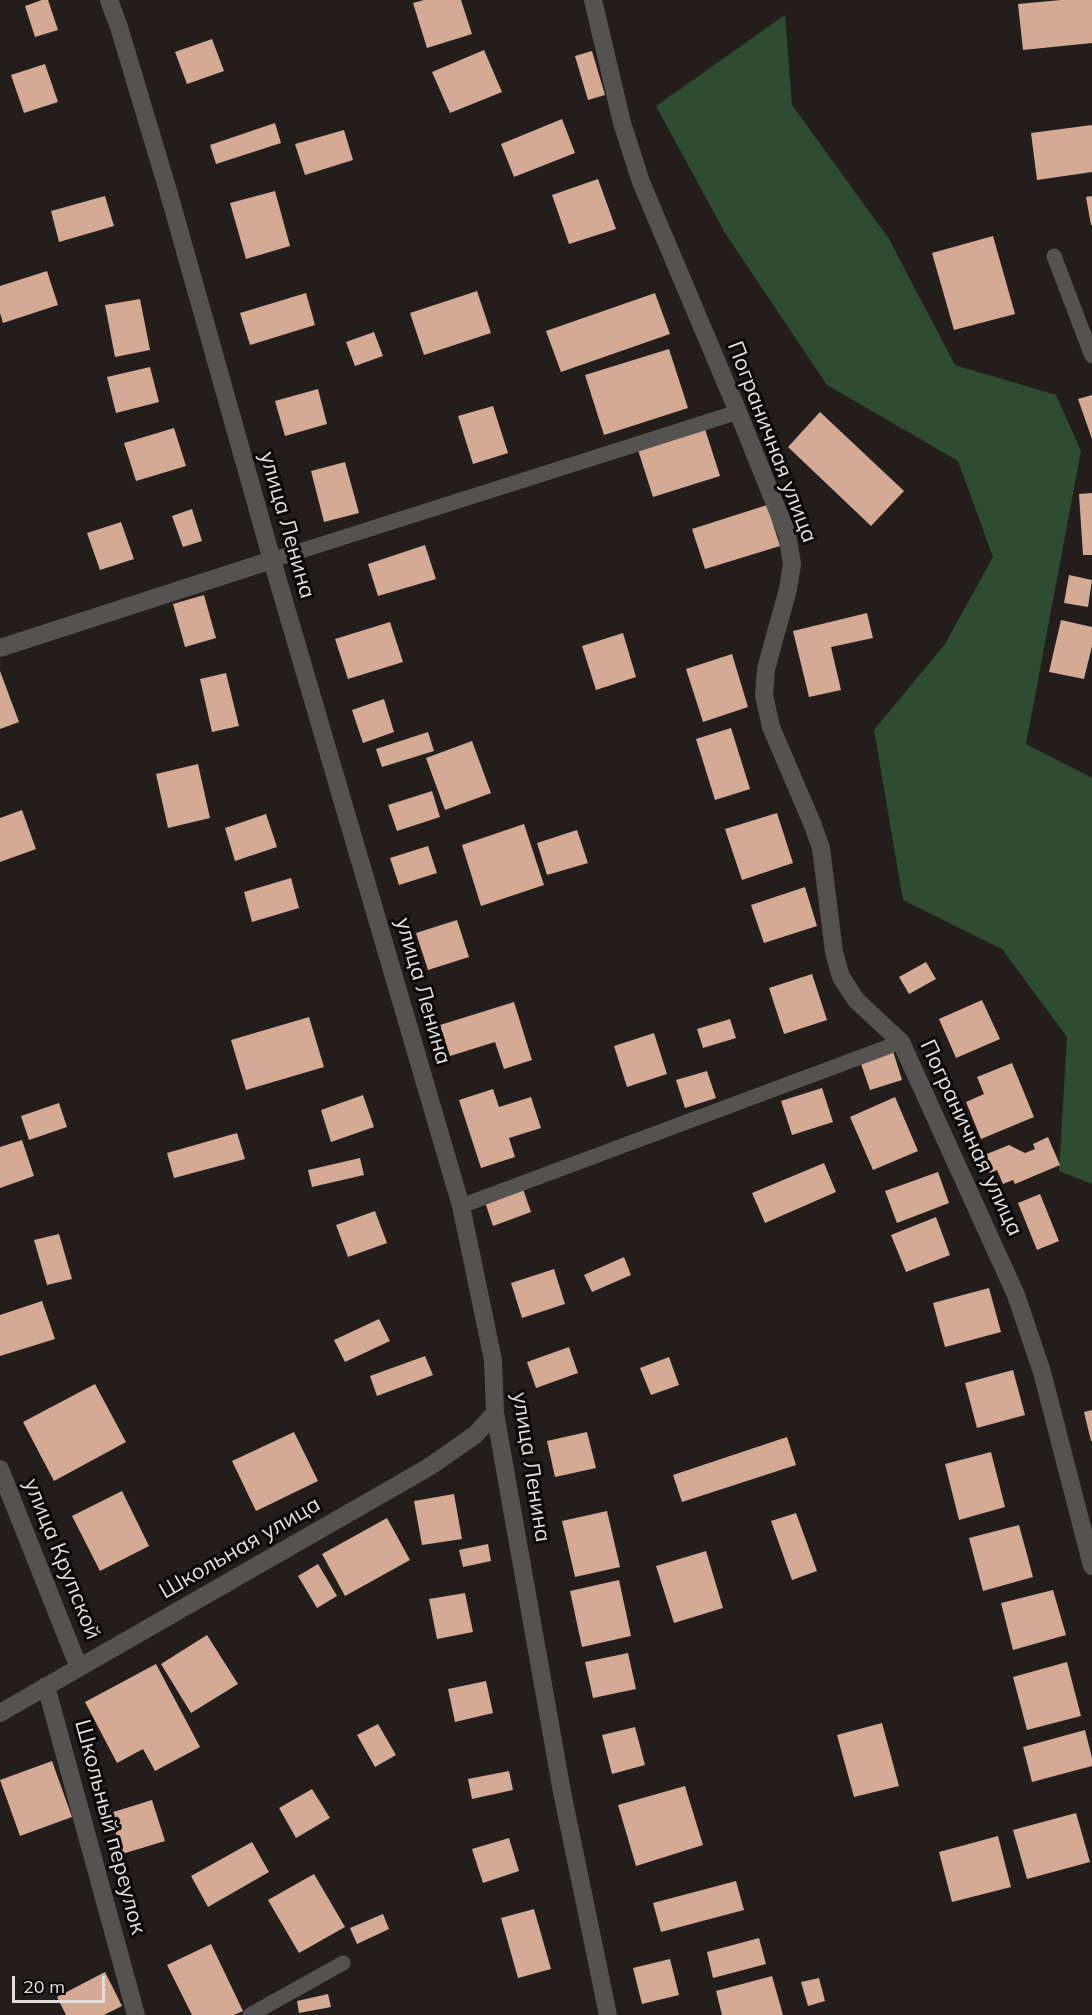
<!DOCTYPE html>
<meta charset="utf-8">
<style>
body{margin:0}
#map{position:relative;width:1092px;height:2015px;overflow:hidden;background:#231e1c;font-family:Mulish,sans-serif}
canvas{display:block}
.scale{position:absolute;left:12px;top:1976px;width:93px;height:27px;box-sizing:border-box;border:3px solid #e1dedd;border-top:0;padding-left:8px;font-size:18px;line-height:21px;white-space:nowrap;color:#e1dedd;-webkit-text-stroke:4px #0a0808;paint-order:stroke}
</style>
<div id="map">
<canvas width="1092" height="2015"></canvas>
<div class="scale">20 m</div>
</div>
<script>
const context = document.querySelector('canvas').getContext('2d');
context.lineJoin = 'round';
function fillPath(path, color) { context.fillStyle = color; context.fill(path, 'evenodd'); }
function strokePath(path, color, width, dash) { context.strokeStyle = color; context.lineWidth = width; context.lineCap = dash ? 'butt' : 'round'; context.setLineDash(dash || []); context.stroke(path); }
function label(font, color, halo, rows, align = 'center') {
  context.font = font + ' Mulish,sans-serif'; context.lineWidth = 6; context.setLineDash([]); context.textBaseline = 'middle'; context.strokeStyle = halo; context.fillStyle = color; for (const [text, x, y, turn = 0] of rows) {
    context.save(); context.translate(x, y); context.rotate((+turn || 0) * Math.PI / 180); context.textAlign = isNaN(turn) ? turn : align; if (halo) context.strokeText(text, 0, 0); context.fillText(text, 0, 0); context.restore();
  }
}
fillPath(new Path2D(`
 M785,15l7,90 97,134 66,126 101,30 25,56 -55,293 66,34v406l-33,-13 8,-134 -65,-88 -99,-49 -29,-170 71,-86 48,-87 -35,-96 -131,-76 -102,-152 -69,-127z`), '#2e4c32');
fillPath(new Path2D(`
 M42,0h6l10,30 -23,7 -10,-31z
 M424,0h37l11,34 -45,14 -14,-45z
 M1061,0h31v43l-69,7 -5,-46z
 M212,39l12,32 -37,13 -12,-32z
 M484,50l18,42 -52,21 -18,-41z
 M592,51l13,44 -17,5 -13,-44z
 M45,64l13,38 -34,11 -13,-38z
 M562,119l13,34 -61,24 -13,-33z
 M275,123l6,20 -65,21 -6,-19z
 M1092,125v47l-55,8 -6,-47z
 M344,130l9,30 -48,15 -10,-31z
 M598,179l18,50 -47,15 -17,-49z
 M275,191l15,55 -44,13 -16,-56z
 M105,196l9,30 -55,16 -8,-31z
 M1092,196v29h-1l-5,-28z
 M993,236l22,78 -61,16 -22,-77z
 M47,271l11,34 -55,18 -3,-10v-27z
 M477,291l14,42 -67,22 -14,-42z
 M306,293l9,32 -65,20 -10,-32z
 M655,293l15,41 -109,38 -15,-41z
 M140,299l10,51 -35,7 -10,-52z
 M374,332l9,24 -28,10 -9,-24z
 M669,349l19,59 -84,27 -19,-60z
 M150,367l9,35 -43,11 -9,-36z
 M318,389l9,35 -42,12 -10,-35z
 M1092,395v44l-14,-40z
 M493,406l15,47 -35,11 -15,-48z
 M820,412l84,79 -33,35 -83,-79z
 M174,428l12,38 -50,15 -12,-38z
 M705,429l15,47 -67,21 -15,-47z
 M345,462l14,51 -35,9 -13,-51z
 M1092,493v62h-9l-4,-61z
 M767,505l13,41 -75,23 -13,-40z
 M192,509l10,32 -19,6 -11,-31z
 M121,522l13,37 -34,11 -13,-37z
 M425,545l11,34 -58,17 -10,-32z
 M1069,575l23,5 -4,27 -24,-4z
 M204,595l12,43 -31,9 -12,-43z
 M867,613l6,25 -42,9 10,43 -32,7 -16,-66z
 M1061,620l31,7v19l-8,33 -35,-7z
 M390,622l13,40 -55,17 -13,-40z
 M623,633l13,44 -40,13 -14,-44z
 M732,654l16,53 -45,15 -17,-53z
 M0,671l19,51 -19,7z
 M226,673l13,53 -27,6 -12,-53z
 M384,699l10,33 -31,11 -11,-33z
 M731,728l19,61 -35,11 -19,-61z
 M428,732l6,19 -52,16 -6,-18z
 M472,741l19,52 -46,17 -19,-52z
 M198,764l12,54 -42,10 -12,-54z
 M432,791l8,26 -43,14 -9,-26z
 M22,810l14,39 -36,13v-44z
 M777,813l16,50 -51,17 -17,-51z
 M266,814l11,33 -42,14 -10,-33z
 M524,824l20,61 -63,21 -19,-61z
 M577,830l11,33 -41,12 -10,-32z
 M428,846l9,27 -38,12 -9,-27z
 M291,878l8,30 -47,14 -8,-30z
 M805,887l12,39 -53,17 -13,-38z
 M457,920l12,37 -41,13 -12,-37z
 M926,962l10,17 -27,15 -10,-17z
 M812,974l15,46 -43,14 -15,-46z
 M982,1000l18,39 -44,19 -17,-39z
 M514,1002l18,58 -28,9 -9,-27 -45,14 -10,-31z
 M309,1017l15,50 -78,23 -15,-50z
 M730,1019l6,19 -33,10 -6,-19z
 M654,1033l13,41 -40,13 -13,-41z
 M893,1051l9,29 -32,10 -10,-29z
 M1012,1063l22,54 -53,22 -15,-37 18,-8 -7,-17z
 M707,1071l9,27 -31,10 -9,-28z
 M822,1088l11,34 -41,13 -11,-34z
 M493,1089l6,18 32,-10 10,31 -32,10 6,19 -34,11 -22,-68z
 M363,1095l11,32 -43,15 -10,-32z
 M895,1097l23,54 -45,19 -23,-53z
 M59,1103l8,24 -38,13 -8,-24z
 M237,1133l8,26 -71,19 -7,-25z
 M1048,1137l12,28 -45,19 -2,-4 -10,4 -6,-14 -7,3 -8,-17 27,-11 16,8 10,-4 -2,-5z
 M22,1140l12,36 -34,12v-41z
 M360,1158l4,17 -52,12 -4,-17z
 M824,1163l12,29 -71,31 -13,-30z
 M938,1172l11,31 -52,20 -12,-32z
 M522,1186l9,26 -38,14 -9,-27z
 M1040,1194l19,47 -22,9 -19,-47z
 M375,1211l12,32 -39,14 -12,-32z
 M936,1217l14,38 -44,17 -15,-37z
 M59,1234l13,45 -25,6 -13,-45z
 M624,1257l7,18 -39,17 -8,-17z
 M554,1269l11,35 -43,14 -11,-35z
 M989,1288l12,44 -56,15 -12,-44z
 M42,1301l13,38 -55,17v-41z
 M379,1319l11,22 -45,21 -11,-22z
 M569,1347l9,26 -42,15 -9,-26z
 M425,1356l8,19 -56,21 -7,-20z
 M669,1357l10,28 -28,10 -11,-27z
 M1013,1370l12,45 -48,13 -12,-45z
 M95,1384l31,58 -72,39 -31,-59z
 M1092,1410v31h-1l-7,-29z
 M294,1432l24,49 -62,30 -24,-50z
 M587,1432l9,36 -41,9 -8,-36z
 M787,1437l9,28 -114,37 -9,-27z
 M991,1452l14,55 -46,13 -14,-56z
 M122,1491l27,55 -49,25 -28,-55z
 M454,1494l8,45 -40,6 -8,-44z
 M607,1511l13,56 -45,10 -13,-56z
 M796,1513l21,58 -25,9 -21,-59z
 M387,1518l23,42 -65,36 -23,-42z
 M1019,1525l14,52 -50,14 -14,-53z
 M488,1544l3,17 -28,6 -4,-17z
 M706,1551l17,57 -49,15 -18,-57z
 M318,1564l19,32 -20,12 -19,-32z
 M619,1580l12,56 -49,11 -12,-56z
 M1053,1590l13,45 -53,15 -12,-47z
 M465,1593l8,39 -36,7 -8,-40z
 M207,1635l31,49 -47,29 -30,-49z
 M628,1653l8,36 -43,9 -8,-36z
 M1067,1662l14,54 -54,14 -14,-53z
 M156,1664l44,83 -45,24 -12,-22 -26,14 -32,-61z
 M486,1681l7,32 -38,9 -7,-33z
 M882,1723l17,63 -45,11 -17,-62z
 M378,1724l18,31 -21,12 -18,-32z
 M635,1727l10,38 -33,9 -10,-39z
 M1085,1730l7,28v8l-60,16 -9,-35z
 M52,1761l20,56 -52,19 -20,-56z
 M509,1771l4,19 -41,9 -4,-20z
 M685,1786l18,59 -67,21 -18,-61z
 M312,1789l18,29 -34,20 -17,-30z
 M152,1800l13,41 -43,13 -12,-41z
 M1076,1813l14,49 -63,17 -14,-49z
 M998,1836l13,51 -59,15 -13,-50z
 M509,1838l10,33 -36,12 -11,-34z
 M252,1842l17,30 -61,35 -17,-31z
 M314,1874l31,53 -46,26 -31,-53z
 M736,1881l8,29 -83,22 -8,-29z
 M534,1909l17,60 -33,9 -17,-60z
 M383,1914l6,15 -32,15 -7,-16z
 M759,1938l7,26 -53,14 -6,-26z
 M211,1944l32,67 -9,4h-42l-25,-50z
 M670,1959l9,36 -37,9 -9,-36z
 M105,1972l17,34 -18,9h-38l-9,-18z
 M772,1976l11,39h-61l-6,-24z
 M819,1978l6,23 -17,5 -7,-24z
 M328,1994l3,13 -32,6 -2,-12z`), '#d4aa95');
strokePath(new Path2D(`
 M1054,256l38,100
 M272,560l466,-148
 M461,1206l440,-164
 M250,2015l93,-52`), '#555352', 15);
strokePath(new Path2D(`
 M109,0l10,27 50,167 103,366 189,646 32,154 2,53 67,379 46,223
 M593,0l29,123 19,59 97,230 49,122 5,30 -4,25 -22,80 -2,26 7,32 41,96 9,25 13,104 7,25 15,23 45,42 115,253 26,77 50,194
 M0,648l272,-88
 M0,1469l79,199
 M46,1686l90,329
 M0,1713l429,-246 46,-32 20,-22`), '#555352', 18);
label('22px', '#e1dedd', '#0a0808', [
 ["Пограничная улица",772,442,69],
 ["улица Ленина",287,525,74],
 ["улица Ленина",423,991,74],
 ["Пограничная улица",971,1138,65],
 ["улица Ленина",531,1467,81],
 ["Школьная улица",240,1548,-30],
 ["улица Крупской",62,1559,68],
 ["Школьный переулок",110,1827,75]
]);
</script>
